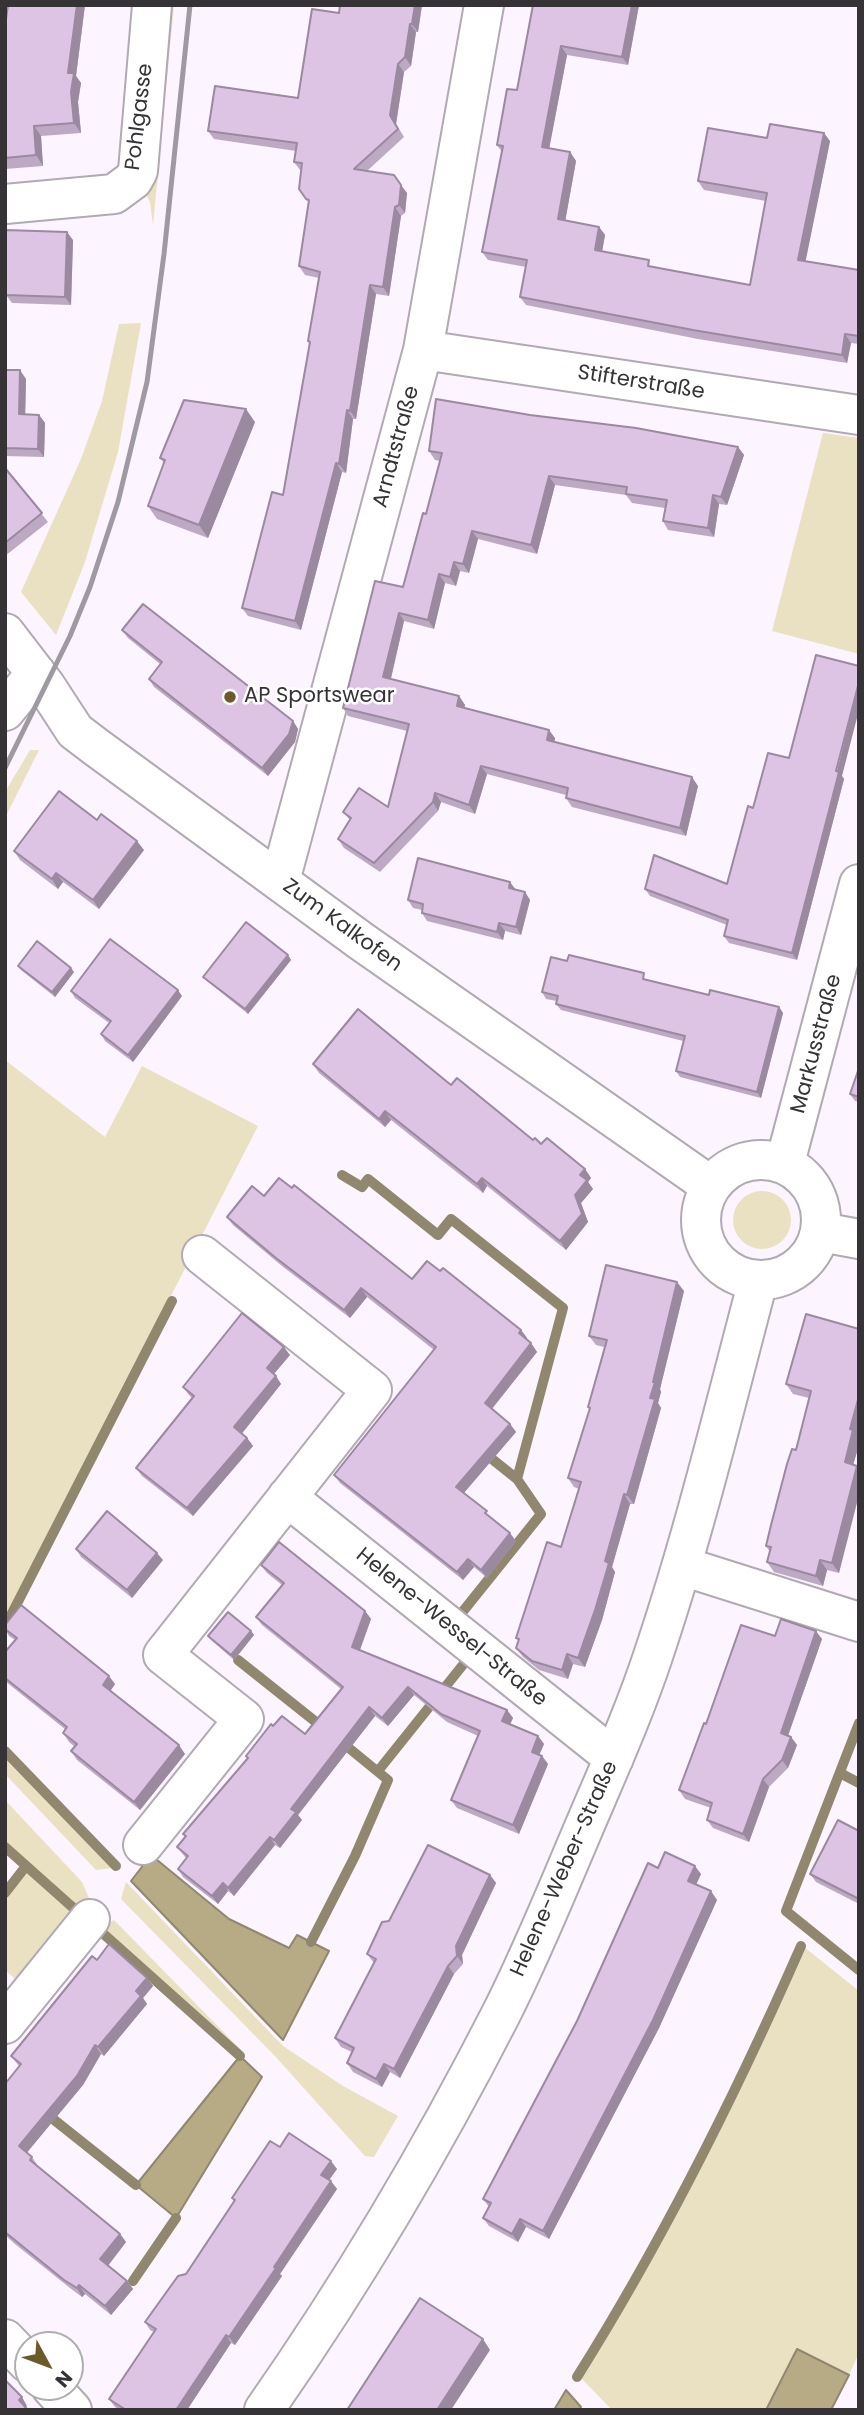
<!DOCTYPE html>
<meta charset="utf-8">
<style>
body{margin:0}
#map{position:relative;width:864px;height:2415px;overflow:hidden;background:#fcf4ff;font-family:Poppins,sans-serif}
canvas{display:block}
.frame{position:absolute;inset:0;border:7px solid #353336;pointer-events:none}
.north{position:absolute;left:14px;top:2331px;width:70px;height:70px;box-sizing:border-box;background:#fff;border:2px solid #aeadaf;border-radius:50%;rotate:131deg;font-size:19px;font-weight:700;line-height:28px;text-align:center;color:#353336}
.north::after{content:'';display:block;margin:auto;width:24px;height:32px;background:#6a5b28;clip-path:polygon(50% 0,100% 100%,50% 72%,0 100%)}
</style>
<div id="map">
<canvas width="864" height="2415"></canvas>
<div class="frame"></div>
<div class="north">N</div>
</div>
<script>
const context = document.querySelector('canvas').getContext('2d');
context.lineJoin = 'round';
function fillPath(path, color) { context.fillStyle = color; context.fill(path, 'evenodd'); }
function strokePath(path, color, width, dash) { context.strokeStyle = color; context.lineWidth = width; context.lineCap = dash ? 'butt' : 'round'; context.setLineDash(dash || []); context.stroke(path); }
function label(font, color, halo, rows, align = 'center') {
  context.font = font + ' Poppins,sans-serif'; context.lineWidth = 5; context.setLineDash([]); context.textBaseline = 'middle'; context.strokeStyle = halo; context.fillStyle = color; for (const [text, x, y, turn = 0] of rows) {
    context.save(); context.translate(x, y); context.rotate((+turn || 0) * Math.PI / 180); context.textAlign = isNaN(turn) ? turn : align; if (halo) context.strokeText(text, 0, 0); context.fillText(text, 0, 0); context.restore();
  }
}
fillPath(new Path2D(`
 M161,5h13l-21,220 -3,-23 -6,-12z
 M141,323l-23,129 -33,110 -29,73 -35,-43 60,-133 21,-58 17,-77z
 M823,433l36,5v216l-87,-23z
 M30,750h9l-34,68v-26z
 M5,1060l100,77 37,-71 116,60 -253,494z
 M733 1220a29 29 0 1 1 58 0a29 29 0 1 1-58 0Z
 M5,1754l109,114 -18,2 -91,-96z
 M5,1800l77,82 7,16 -8,12 -76,-67z
 M27,1870l50,45 -56,69 -16,-14v-73z
 M126,1882l157,164 60,40 55,30 -24,41 -9,-1 -92,-102 -152,-155z
 M114,1920l128,131 -2,2 -140,-126z
 M804,1947l55,44v362l-10,22 -52,-26 -31,61h-154l-31,-32c84,-142 156,-281 223,-431z`), '#eae1c2');
const water = new Path2D(`
 M151,1855l78,64 60,29 8,-13 32,16 -46,89 -152,-159z
 M240,2056l22,21 -86,141 -40,-33z
 M797,2349l52,26 -18,35h-65z
 M566,2390l15,17 -2,3h-25z`);
fillPath(water, '#b7ab86');
strokePath(water, '#90876e', 2);
strokePath(new Path2D(`
 M342,1175l20,12 6,-8 70,56 13,-16 112,89 -46,171
 M460,1615l81,-101 -24,-35 -35,-28
 M5,1627l167,-326
 M238,1660l88,70
 M859,1723l-73,188 73,59
 M5,1751l111,115
 M378,1771l88,-110
 M840,1773l19,10
 M5,1847l74,66
 M5,1893l21,-27
 M98,1929l142,127
 M311,1942l44,-86 33,-76 -49,-40
 M43,2111l93,74
 M133,2281l43,-63
 M577,2377c86,-137 159,-283 224,-431`), '#90876e', 10);
const street = new Path2D(`
 M5,204l109,-10 19,-14 5,-9 14,-166
 M423,350l436,65
 M280,881l143,-531 61,-345
 M785,1163l74,-279
 M287,1497l327,261
 M682,1566l177,56
 M143,1845l101,-126 -81,-64 209,-265 -170,-135
 M5,2024l85,-105
 M5,2339l23,24
 M51,2387l21,23
 M264,2410c88,-126 167,-259 237,-396 30,-59 55,-121 81,-182 25,-59 52,-118 72,-179 41,-122 71,-248 104,-372`);
const secondary = new Path2D(`
 M5,633l40,52 30,46 21,16 265,194 350,245
 M5,711l31,-38
 M701 1220a60 60 0 1 1 120 0a60 60 0 1 1-120 0Z
 M821,1232l38,7`);
strokePath(street, '#b1aab3', 42);
strokePath(secondary, '#b1aab3', 42);
strokePath(street, '#fff', 38);
strokePath(secondary, '#fff', 38);
strokePath(new Path2D(`
 M5,768l65,-132 20,-49 28,-85 29,-120 17,-128 26,-249`), '#9f9aa1', 5);
fillPath(new Path2D(`
 M8,5h77l-9,71 5,7 -3,19 3,31 -40,3 2,30 -38,3v-143z
 M340,5h82l-4,27h-2l-5,34 -7,6 -8,52 8,13 -37,34 40,22 -2,20 -4,3 -12,80 -13,-2 -20,125h-3l-7,54 -4,-1 -41,158 -53,-14 -6,-8 41,-113 27,-151 -2,-3 11,-63 -14,-3 -6,-9 10,-63 -10,-14 2,-19h-1l-6,-8 2,-11 -82,-12 -6,-8 90,-33 41,-85z
 M533,5h106l-11,60 -61,-10 -18,93 21,4 6,9 -11,60 34,6 6,8 -3,16 52,16 96,18 16,-84 -62,-11 -6,-9 69,-43 63,3 -25,121 54,8v74l-8,-1 -4,20 -149,-24 -172,-34 -6,-8 6,-30 -38,-7 -6,-8 20,-100 -5,-7 20,-55z
 M5,230l68,10 -2,65 -59,-2 -6,-8 -1,-4z
 M5,370l21,9 -1,35 14,1 6,8 -1,34 -39,-1z
 M530,415l208,32 6,8 -17,50 -8,-1 -5,33 -46,-7 -5,-9 2,-13 -33,-5 -6,-8 -71,-10 -18,69 -59,-15 -9,34 -9,-2 -4,15 -11,-3 -11,46 -30,-8 -13,58 68,17 6,9 -1,3 91,30 -1,4 144,44 -12,50 -114,-29 -6,-9v-3l-79,-21 -12,40 -34,-12 -3,9 -58,61 -36,-24 -6,-9 12,-19 -7,-8 45,-5 19,-76 -59,-15 -5,-8 60,-121 23,-73 14,-53 -5,-1 -6,-9z
 M255,422l-47,116 -51,-19 -9,-13 16,-43 -4,-5z
 M5,468l43,54 -43,34z
 M122,630l171,91 5,8 -3,13 -27,34 -114,-89 -5,-8 11,-15 -32,-26z
 M842,776l2,3 -47,181 -68,-17 -5,-7 3,-11 -77,-29 -5,-7 82,-5 26,-76z
 M97,820l47,30 -45,59 -36,-27 -5,7 -38,-29 -6,-9z
 M516,890l9,2 5,8 -9,35 -16,-4 -2,9 -76,-19 -5,-8v-3l-9,-2 -5,-8z
 M288,955l3,5 -43,54 -41,-33 -4,-4z
 M18,966l56,6 -19,25 -34,-27z
 M649,980l60,15 70,12 4,6 -22,85 -81,-21 -4,-6 7,-30 -122,-31 -5,-6 1,-3 -11,-2 -4,-7z
 M71,991l111,5 -49,66 -28,-21 -4,-7 8,-11 -34,-25z
 M313,1064l138,21 82,55 52,29 6,9 -3,4 5,7 -12,14 7,19 -22,28 -79,-64 -4,7 -92,-73 -6,7 -66,-54z
 M859,1068v34l-4,-1 -5,-7z
 M264,1196l148,83 28,-8 81,59 6,8 -1,1 5,4 6,9 -45,57 18,15 6,8 -52,61 52,48 -29,37 -13,-11 -11,13 -123,-97 -6,-8 100,-125 -67,-53 -17,21 -68,-52 -49,-41 -6,-8z
 M684,1291l-24,98 1,3 -3,11 3,5 -27,96h-4l-18,63 3,5 -13,48 -17,47 -12,-3 -5,15 -29,-9 -16,-13 -7,-9 3,-7 -3,-3 45,-91 18,-58 -5,-2 -6,-9 22,-69 -2,-2 16,-60 -8,-2 -7,-9z
 M806,1314l51,122 2,9 -6,20 -14,108 -12,-3 -4,16 -49,-14 -7,-10 3,-10 -4,-6 30,-96 13,-52 -16,-4 -7,-10z
 M290,1355l-16,19 7,10 -40,50 6,4 6,8 -60,70 -51,-40 -6,-8 56,-70 -3,-3 -6,-8z
 M76,1549l87,11 -31,38 -51,-41z
 M261,1565l104,46 6,8 -11,31 147,60 6,8 -3,6 28,12 6,8 -5,11 3,1 6,8 -29,70 -62,-26 -6,-8 27,-64 -31,-14 -33,-27 -26,31 -13,-10 -77,99 4,5 -22,28 -5,-3 -41,51 -6,-5 -10,13 -35,-27 -5,-8 8,-11 -9,-11 8,-11 -2,-2 65,-75 -2,-3 27,-30 32,8 36,-45 -79,-64 -6,-8 26,-32 -15,-12z
 M5,1629l110,55 -5,7 75,63 -45,56 -63,-50 -6,-9 4,-4 -6,-5 -6,-9 3,-3 -61,-49v-29l10,-12 -6,-4z
 M251,1631l3,4 -20,25 -23,-20 -3,-4z
 M775,1636l47,3 -34,97 3,1 6,8 -9,23 -19,19 -20,55 -36,-14 -6,-8 4,-12 -26,-9 -6,-9 27,-66z
 M859,1831v73l-43,-22 -6,-8z
 M658,1868l43,6 -5,11 21,15 -58,128 -110,211 -23,-12 -8,15 -29,-16 -6,-8 6,-11 -6,-8z
 M490,1875l6,8 -34,72 1,9 -9,10 -54,104 -10,-6 -8,15 -29,-15 -6,-9 5,-11 -11,-5 -6,-9 39,-75 -7,-9 22,-33z
 M97,1960l50,18 6,8 -10,12 4,6 -43,52 -3,-2 -18,31 -56,67 5,5 6,9 82,68 6,8 -18,24 19,15 6,8 -22,26 -26,-21 -3,3 -12,-9 -55,-44 -10,-9v-151l14,-18 -8,-10z
 M280,2147l57,22 -8,11 8,9 -57,85 2,2 -47,69 -4,-2 -44,67h-67l-5,-3 -6,-8 45,-67 -4,-2 -5,-8 41,-48 48,-72 -2,-4z`), '#bea9c5');
fillPath(new Path2D(`
 M77,5h8l-9,71 5,7 -3,19 3,31 -7,-10 -6,-50z
 M415,5h7l-4,27 -6,-8z
 M632,5h7l-11,60 -6,-8z
 M410,24l6,8 -5,34 -6,-9z
 M561,46l6,9 -19,100 -6,-8z
 M398,64l6,8 -8,52 8,13 -14,-22z
 M34,126l7,10 2,30 -7,-11z
 M824,133l6,8 -26,128 -6,-9z
 M570,152l6,9 -12,67 -6,-9z
 M401,185l6,8 -2,20 -6,-8z
 M395,207l6,9 -12,80 -6,-9z
 M599,227l6,8 -4,23 -6,-8z
 M67,232l6,8 -2,65 -6,-8z
 M370,285l6,9 -20,125 -6,-8z
 M845,334l6,9 -4,20 -5,-8z
 M20,370l6,9 -1,44 -6,-9z
 M246,409l9,13 -47,116 -9,-13z
 M347,410l6,9 -7,54 -7,-9z
 M39,415l6,8 -1,34 -6,-8z
 M738,447l6,8 -17,50 -6,-8z
 M336,463l6,9 -41,158 -6,-9z
 M549,476l6,9 -18,69 -6,-9z
 M713,495l6,9 -5,33 -6,-9z
 M472,531l6,8 -9,34 -6,-9z
 M454,562l6,9 -4,15 -6,-9z
 M439,574l6,9 -11,46 -6,-9z
 M399,613l5,8 -15,65 -6,-9z
 M859,682v28l-17,66 2,3 -47,181 -5,-7z
 M459,696l6,9 -2,10 -6,-9z
 M293,721l5,8 -3,13 -27,34 -6,-8z
 M549,730l6,8 -2,11 -6,-9z
 M481,766l6,8 -12,40 -6,-9z
 M692,777l6,9 -12,50 -6,-8z
 M435,793l6,9 -3,9 -5,-9z
 M137,841l7,9 -45,59 -6,-9z
 M56,873l7,9 -5,7 -6,-10z
 M510,882l6,8 -7,-2z
 M525,892l5,8 -9,35 -5,-8z
 M499,923l6,8 -2,9 -6,-8z
 M288,955l3,5 -43,54 -3,-5z
 M71,968l3,4 -19,25 -3,-5z
 M178,990l4,6 -49,66 -5,-7z
 M779,1007l4,6 -22,85 -4,-6z
 M385,1111l6,9 -6,7 -6,-8z
 M585,1169l6,9 -3,4 5,7 -12,14 7,19 -22,28 -6,-9 15,-46 5,-20z
 M482,1178l5,8 -4,7 -6,-9z
 M677,1282l7,9 -24,98 1,3 -3,11 3,5 -27,96 -7,-9 23,-97 3,-16z
 M361,1288l6,9 -17,21 -6,-8z
 M521,1330l6,8 -3,4 -5,-9z
 M531,1343l6,9 -47,59 -5,-8z
 M284,1347l6,8 -18,21 -5,-8z
 M276,1376l5,8 -41,52 -6,-9z
 M859,1396v34l-2,6 2,2v7l-8,27 -6,-10 5,-33z
 M510,1424l6,8 -54,63 -6,-8z
 M247,1438l6,8 -60,70 -6,-8z
 M857,1466l2,2v27l-20,78 -7,-10z
 M624,1494l6,10 -18,63 3,5 -13,48 -17,47 -7,-9z
 M510,1533l6,8 -29,37 -6,-8z
 M157,1553l6,7 -31,38 -5,-8z
 M468,1559l6,8 -11,13 -6,-8z
 M820,1560l7,10 -4,16 -7,-10z
 M365,1611l6,8 -13,36 -6,-8z
 M251,1631l3,4 -20,25 -3,-5z
 M816,1631l6,8 -36,102 -5,-8z
 M567,1654l6,10 -5,15 -6,-9z
 M109,1676l6,8 -6,9 -6,-8z
 M408,1687l6,8 -26,31 -6,-8z
 M369,1707l6,9 -77,99 4,5 -22,28 -6,-8 17,-31z
 M507,1710l6,8 -5,11 -6,-8z
 M538,1736l6,8 -7,16 -5,-8z
 M791,1737l6,8 -9,23 -6,-8z
 M179,1745l6,9 -45,56 -6,-8z
 M542,1756l6,8 -29,70 -6,-9z
 M763,1779l6,8 -20,55 -6,-8z
 M270,1837l5,8 -41,51 -6,-8z
 M695,1866l6,8 -7,15 -6,-8z
 M490,1875l6,8 -34,72 1,9 -6,-8 -1,-10z
 M223,1883l5,8 -10,13 -6,-8z
 M711,1891l6,9 -58,128 -110,211 -6,-8z
 M448,1966l6,8 -54,104 -6,-9z
 M147,1978l6,8 -10,12 4,6 -43,52 -6,-9 38,-56z
 M95,2045l6,9 -18,31 -58,70 -6,-9z
 M384,2064l6,8 -8,15 -6,-8z
 M331,2161l6,8 -10,14 -6,-8z
 M331,2181l6,8 -57,85 2,2 -47,69 -6,-8z
 M520,2219l6,8 -8,15 -6,-8z
 M120,2234l6,8 -20,26 -6,-9z
 M127,2281l6,8 -22,26 -6,-9z
 M79,2285l6,9 -3,3 -5,-9z
 M226,2335l5,8 -44,67h-11z
 M483,2339l7,11 -39,60h-14z
 M22,2397l5,9 -2,2 -6,-8z`), '#9b89a0');
const building = new Path2D(`
 M8,5h69l-9,68h6l-3,19 3,31 -40,3 2,29 -31,3v-132z
 M340,5h75l-3,19h-2l-5,33 -7,7 -8,51 8,14 -44,40 40,6 7,10 -2,20 -4,2 -12,80 -13,-2 -20,126 -3,-1 -8,54 -3,-1 -41,158 -53,-13 30,-116 11,3 27,-153 -2,-1 12,-69 -21,-6 10,-66 -3,-1 -7,-10 3,-26 -8,-1 3,-19 -89,-12 7,-45 83,12 14,-89 27,4z
 M533,5h99l-10,52 -61,-11 -19,101 28,5 -12,67 41,8 -4,23 54,10 -1,6 102,19 17,-92 -69,-12 10,-53 59,10 3,-14 54,9 -26,127 61,10v66l-14,-2 -3,21 -149,-25 -173,-33 7,-37 -45,-8 21,-106 -6,-1 10,-56 10,1z
 M5,230l62,2 -2,65 -59,-2z
 M5,370h15l-1,44 20,1 -1,34 -33,-1z
 M436,399l94,16 106,13 102,19 -17,50 -8,-2 -5,33 -45,-7 4,-21 -41,-6 1,-7 -78,-11 -18,69 -59,-14 -9,33 -9,-2 -4,15 -11,-3 -11,46 -29,-7 -16,64 76,19 -2,10 92,24 -2,10 145,37 -12,51 -114,-30 2,-10 -87,-22 -12,39 -34,-12 -2,9 -59,61 -36,-24 13,-21 -8,-6 16,-24 29,19 21,-83 -66,-16 32,-127 28,6 20,-74 3,1 16,-61 -13,-2z
 M184,400l62,9 -47,116 -51,-19 17,-46 -5,-2z
 M5,468l37,45 -37,30z
 M143,604l150,117 -4,13 -27,34 -113,-89 13,-17 -40,-32z
 M816,655l43,11v16l-23,89 3,1 -47,181 -68,-17 4,-16 -83,-31 9,-34 73,29 21,-78 5,2 15,-55 21,5z
 M59,791l38,29 4,-6 36,27 -44,59 -37,-27 -4,6 -38,-28z
 M418,858l92,24 -1,6 16,4 -9,35 -17,-4 -2,9 -75,-19 1,-9 -15,-4z
 M246,922l42,33 -43,54 -42,-32z
 M110,939l68,51 -50,65 -27,-21 10,-13 -40,-30z
 M37,941l34,27 -19,24 -34,-26z
 M569,955l75,18 -1,6 66,16 1,-5 69,17 -22,85 -81,-21 9,-35 -129,-32 2,-8 -16,-4 9,-35 16,4z
 M358,1009l93,76 6,-7 76,62 2,-2 6,6 6,-6 38,31 -5,6 7,5 -12,15 7,19 -22,27 -78,-63 -5,6 -92,-73 -6,8 -66,-55z
 M859,1068v29l-9,-3z
 M279,1178l13,10 2,-3 118,94 15,-18 13,10 3,-3 78,62 -2,3 12,10 -46,60 25,21 -54,63 31,24 -2,2 25,20 -29,37 -13,-11 -11,13 -123,-97 102,-128 -75,-59 -17,22 -68,-52 -49,-41 25,-31 12,10z
 M606,1265l71,17 -24,100h2l-5,16 5,1 -28,96 -3,-1 -19,67 4,2 -14,47 -17,48 -11,-4 -5,16 -30,-9 -16,-13 3,-9 -3,-1 31,-96 14,5 20,-65 -13,-4 22,-70 -2,-1 19,-67 -18,-4z
 M242,1313l42,34 -17,21 9,8 -42,51 13,11 -60,70 -51,-40 58,-72 -11,-9z
 M806,1314l53,15v67l-9,33 3,1 -8,32 12,4 -25,97 -12,-3 -4,16 -49,-14 4,-15 -5,-1 5,-21 16,-61 5,-15 4,1 15,-59 -25,-7z
 M107,1511l50,42 -30,37 -51,-41z
 M279,1542l86,69 -13,36 155,63 -5,11 36,15 -6,16 10,4 -29,69 -62,-25 29,-69 -39,-17 -33,-27 -26,31 -13,-11 -78,102 5,3 -22,28 -4,-3 -42,51 -5,-5 -11,13 -34,-27 10,-13 -11,-9 9,-11 -3,-2 65,-76 -2,-2 25,-32 2,2 9,-10 23,18 38,-47 -87,-70 28,-34 -23,-18z
 M21,1605l88,71 -6,9 76,60 -45,57 -63,-51 6,-7 -14,-11 4,-6 -62,-49v-26l12,-14 -12,-9v-4z
 M228,1612l23,19 -20,24 -23,-19z
 M781,1619l35,12 -35,102 10,4 -9,23 -19,19 -20,55 -36,-14 5,-17 -33,-13 25,-67 2,1 35,-99 34,11z
 M838,1820l21,11v68l-49,-25z
 M428,1845l62,30 -34,71 1,10 -9,10 -54,103 -10,-5 -8,15 -29,-16 7,-15 -19,-10 41,-79 -9,-5 15,-32 7,-1z
 M665,1852l30,14 -7,15 23,10 -58,129 -110,211 -23,-12 -8,15 -29,-16 8,-15 -8,-4 94,-178 71,-158 10,5z
 M109,1944l38,34 -11,13 5,5 -43,51 -3,-2 -18,31 -58,70 13,11 -2,3 90,74 -20,25 27,22 -22,25 -26,-21 -2,3 -13,-8 -59,-48v-148l16,-20 -10,-8 81,-100 5,4z
 M289,2133l42,28 -10,14 10,6 -57,86 2,1 -47,69 -3,-2 -50,75h-50l-17,-11 47,-70 -11,-7 33,-46 8,-2 49,-74 -3,-2 38,-57 10,6z
 M420,2298l63,41 -46,71h-90z
 M5,2380l17,17 -3,3 9,10h-23z`);
fillPath(building, '#ddc4e5');
strokePath(building, '#9b89a0', 2);
for (const [x, y, r, color] of [
 [230,697,7,"#6a5b28"]
]) { const dot = new Path2D(); dot.arc(x, y, r, 0, 2 * Math.PI); context.fillStyle = color; context.fill(dot); strokePath(dot, '#fff', 2.5); }
label('21px', '#353336', '#fff', [
 ["Pohlgasse",140,117,-83],
 ["Stifterstraße",641,383,9],
 ["Arndtstraße",397,447,-75],
 ["Zum Kalkofen",342,926,36],
 ["Markusstraße",817,1044,-75],
 ["Helene-Wessel-Straße",451,1628,39],
 ["Helene-Weber-Straße",565,1869,-66]
]);
label('21px', '#353336', '#fff', [
 ["AP Sportswear",244,697]
], 'left');
</script>
